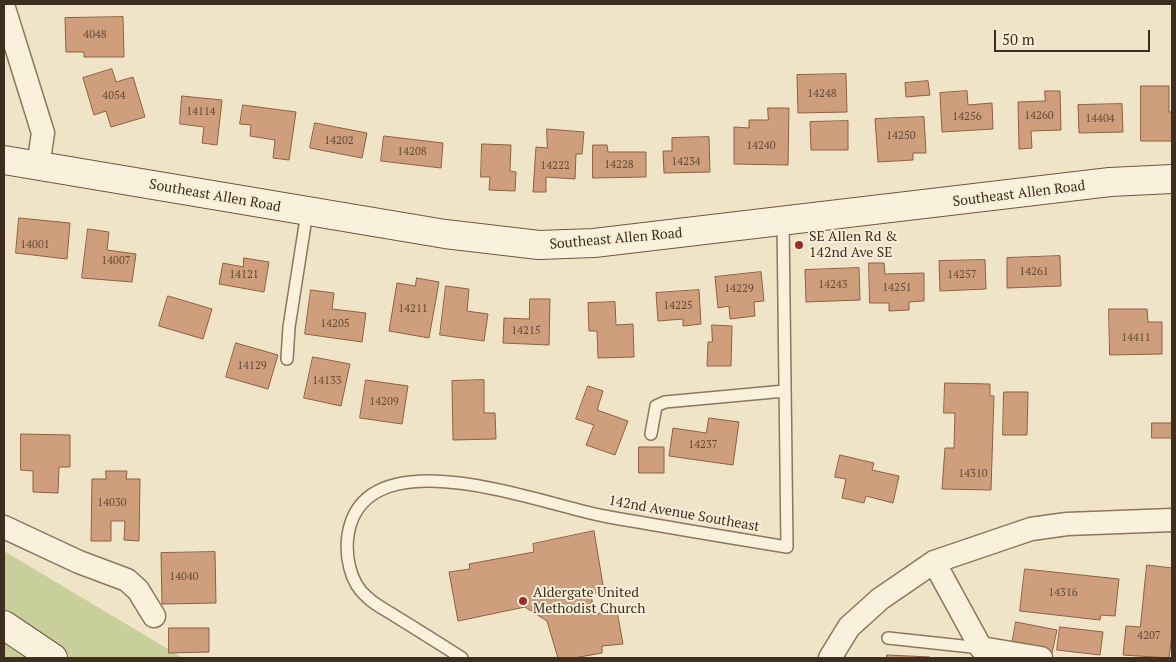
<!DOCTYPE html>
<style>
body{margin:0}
#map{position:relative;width:1176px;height:662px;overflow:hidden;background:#f0e4c8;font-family:"PT Serif",serif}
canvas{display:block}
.frame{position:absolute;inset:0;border:5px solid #3d2e20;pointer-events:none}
.scale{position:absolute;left:994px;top:30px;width:156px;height:22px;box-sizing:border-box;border:2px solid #3d2e20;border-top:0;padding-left:6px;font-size:15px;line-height:18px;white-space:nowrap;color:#3d2e20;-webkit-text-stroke:4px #f7eed8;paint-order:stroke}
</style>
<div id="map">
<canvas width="1176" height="662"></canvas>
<div class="frame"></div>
<div class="scale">50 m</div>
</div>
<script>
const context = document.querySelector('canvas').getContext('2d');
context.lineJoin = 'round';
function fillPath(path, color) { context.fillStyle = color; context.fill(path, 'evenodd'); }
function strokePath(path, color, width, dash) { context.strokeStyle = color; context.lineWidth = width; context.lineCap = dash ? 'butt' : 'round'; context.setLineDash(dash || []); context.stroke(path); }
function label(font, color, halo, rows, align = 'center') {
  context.font = font + ' "PT Serif",serif'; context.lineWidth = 4; context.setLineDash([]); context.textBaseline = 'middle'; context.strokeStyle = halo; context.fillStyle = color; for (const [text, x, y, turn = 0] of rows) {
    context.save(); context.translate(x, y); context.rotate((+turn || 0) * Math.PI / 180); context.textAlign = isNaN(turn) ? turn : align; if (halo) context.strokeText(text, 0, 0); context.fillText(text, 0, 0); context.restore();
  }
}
fillPath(new Path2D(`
 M4,551l179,107h-179z`), '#c9cf9b');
const building = new Path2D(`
 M123,17l1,40h-40v-5h-18l-1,-34z
 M112,69l4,13 17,-5 12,40 -34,10 -5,-16 -12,4 -11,-37z
 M846,74l1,38 -49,1 -1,-38z
 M928,81l2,14 -24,2 -1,-14z
 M1141,86h28v26h3v29h-31z
 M967,91l1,14 24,-2 1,26 -51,3 -2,-39z
 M1045,91h15l1,39 -30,1 1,17 -13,1 -1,-47 27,-1z
 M182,96l40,4 -5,45 -15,-2 2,-16 -24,-3z
 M1122,104l1,28 -44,1 -1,-28z
 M243,105l53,7 -7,48 -16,-2 2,-18 -25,-4 1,-11 -11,-1z
 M768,108h21l-1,57 -54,-1v-37l15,1v-8h19z
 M924,117l2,36h-13v7l-35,2 -3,-43z
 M848,121v29h-37l-1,-28z
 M315,123l52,10 -5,25 -52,-10z
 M547,129l37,3 -2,22h-6l-1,25 -29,-2v15h-13l3,-45 11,1z
 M384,136l59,7 -2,25 -60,-7z
 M709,137l1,35 -46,1 -1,-22h9v-13z
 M482,144l29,1 -1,26 6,1 -1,19 -26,-1 1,-13h-9z
 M593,145h14l1,7h38v25l-53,1z
 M19,218l51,5 -3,36 -51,-6z
 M88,229l21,3 -2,18 29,4 -4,28 -50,-4z
 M1060,256l1,30 -54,2v-30z
 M244,258l25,4 -5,30 -45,-8 4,-21 20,4z
 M985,260l1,29 -46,2 -1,-30z
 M869,263h15l1,11 39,-1v28l-15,1v8l-20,1v-8h-19z
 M859,268l1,32 -54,2 -1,-32z
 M761,272l3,29 -10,1 1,14 -25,3 -1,-13 -11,2 -3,-31z
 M417,278l22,4 -10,56 -40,-7 8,-48 18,3z
 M446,286l23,3 -2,22 21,3 -4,27 -44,-6z
 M311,290l23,3 -2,16 34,4 -4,29 -57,-8z
 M699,290l2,34 -18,2v-7l-25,2 -2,-28z
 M168,296l44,13 -9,30 -44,-13z
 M530,299h20l-1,46 -46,-2 1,-25 25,1z
 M615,302l1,23 17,-1 1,33 -36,1 -1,-27h-8l-1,-28z
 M1109,309h38l1,13h14v32l-52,1z
 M712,325l20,1 -1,40h-24l1,-24h4z
 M236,343l42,12 -10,34 -42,-12z
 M313,357l37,7 -9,42 -37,-8z
 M366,380l42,6 -6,38 -42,-6z
 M484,380v33h11l1,26 -43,1 -1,-59z
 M945,383l45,1v12h4l-3,94 -49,-1 3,-41h9l1,-35h-11z
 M588,386l15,5 -6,19 31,11 -13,34 -29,-10 8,-20 -18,-6z
 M1004,392h24l-1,43h-24z
 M709,418l30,4 -6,43 -64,-9 4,-28 33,5z
 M1152,423h20v15h-20z
 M21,434l49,1v32h-11l-1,26 -25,-1v-21l-12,-1z
 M639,447h25v26h-25z
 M840,455l34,8 -2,7 27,6 -6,27 -27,-7 -2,7 -22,-5 4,-19 -11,-2z
 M106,471h21l-1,8h14l-1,62 -15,-1 1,-19h-14v20h-20l1,-62h14z
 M594,531l10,60 -13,3 3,20 23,-3 6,33 -21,2v7l-28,5h-16l-11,-37 -22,-14 -67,14 -9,-49 21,-3 -1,-5 65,-12 -1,-8z
 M215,552l1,51 -54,1 -1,-51z
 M1147,565l25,3v67l-3,23 -46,-3 3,-29 14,1z
 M1025,569l94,10 -4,37 -14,-1 -1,5 -80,-9z
 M1016,622l41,8 -5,23 -40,-8z
 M1060,627l43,5 -3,23 -43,-5z
 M169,628h40v24l-40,1z
 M887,655l43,2v1h-43z`);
fillPath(building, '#cf9f7d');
strokePath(building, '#8d5f41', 1);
const lane = new Path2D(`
 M287,359l2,-32 18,-115
 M651,434l5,-28 9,-4 120,-11
 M888,638l93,10
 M462,658c-22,-14 -44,-28 -67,-42 -9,-6 -20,-11 -28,-19 -17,-14 -22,-41 -19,-62 16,-102 196,-30 256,-19 61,11 122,21 183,31l-4,-325`);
const street = new Path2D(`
 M4,8l39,125 -5,33
 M4,527l75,35 48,18 11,10 16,26
 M934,562l47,86 60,10
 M830,658l19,-31 31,-28 54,-37 97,-33 36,-5 105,-4`);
const secondary = new Path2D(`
 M4,160l441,74 94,11 55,-2 516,-61 62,-3
 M4,625l49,33`);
strokePath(lane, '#8d765c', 14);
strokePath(street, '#8d765c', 25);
strokePath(secondary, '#6f573f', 30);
strokePath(lane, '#faf1dc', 11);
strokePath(street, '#faf1dc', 22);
strokePath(secondary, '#faf1dc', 28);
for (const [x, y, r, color] of [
 [799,245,5,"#9e2a2b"],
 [523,601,5,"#9e2a2b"]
]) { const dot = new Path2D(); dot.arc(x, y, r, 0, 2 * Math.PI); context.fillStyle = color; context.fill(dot); strokePath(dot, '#f7eed8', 2); }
label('11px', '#624a37', null, [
 ["4048",95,35],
 ["14248",822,94],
 ["4054",114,96],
 ["14114",201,112],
 ["14260",1039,116],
 ["14256",967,117],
 ["14404",1100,119],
 ["14250",901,136],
 ["14202",339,141],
 ["14240",761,146],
 ["14208",412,152],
 ["14234",686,162],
 ["14228",619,165],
 ["14222",555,166],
 ["14001",35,245],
 ["14007",116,261],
 ["14261",1034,272],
 ["14121",244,275],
 ["14257",962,275],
 ["14243",833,285],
 ["14251",897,288],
 ["14229",739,289],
 ["14225",678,306],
 ["14211",413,309],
 ["14205",335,324],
 ["14215",526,331],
 ["14411",1136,338],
 ["14129",252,366],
 ["14133",327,381],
 ["14209",384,402],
 ["14237",703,445],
 ["14310",973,474],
 ["14030",112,503],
 ["14040",184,577],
 ["14316",1063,593],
 ["4207",1149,636]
]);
label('14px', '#3d2e20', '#f7eed8', [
 ["Southeast Allen Road",1019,194,-7],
 ["Southeast Allen Road",215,196,10],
 ["Southeast Allen Road",616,239,-5],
 ["142nd Avenue Southeast",684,514,10]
]);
label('14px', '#3d2e20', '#f7eed8', [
 ["SE Allen Rd &",809,237],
 ["142nd Ave SE",809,253],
 ["Aldergate United",533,593],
 ["Methodist Church",533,609]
], 'left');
</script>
